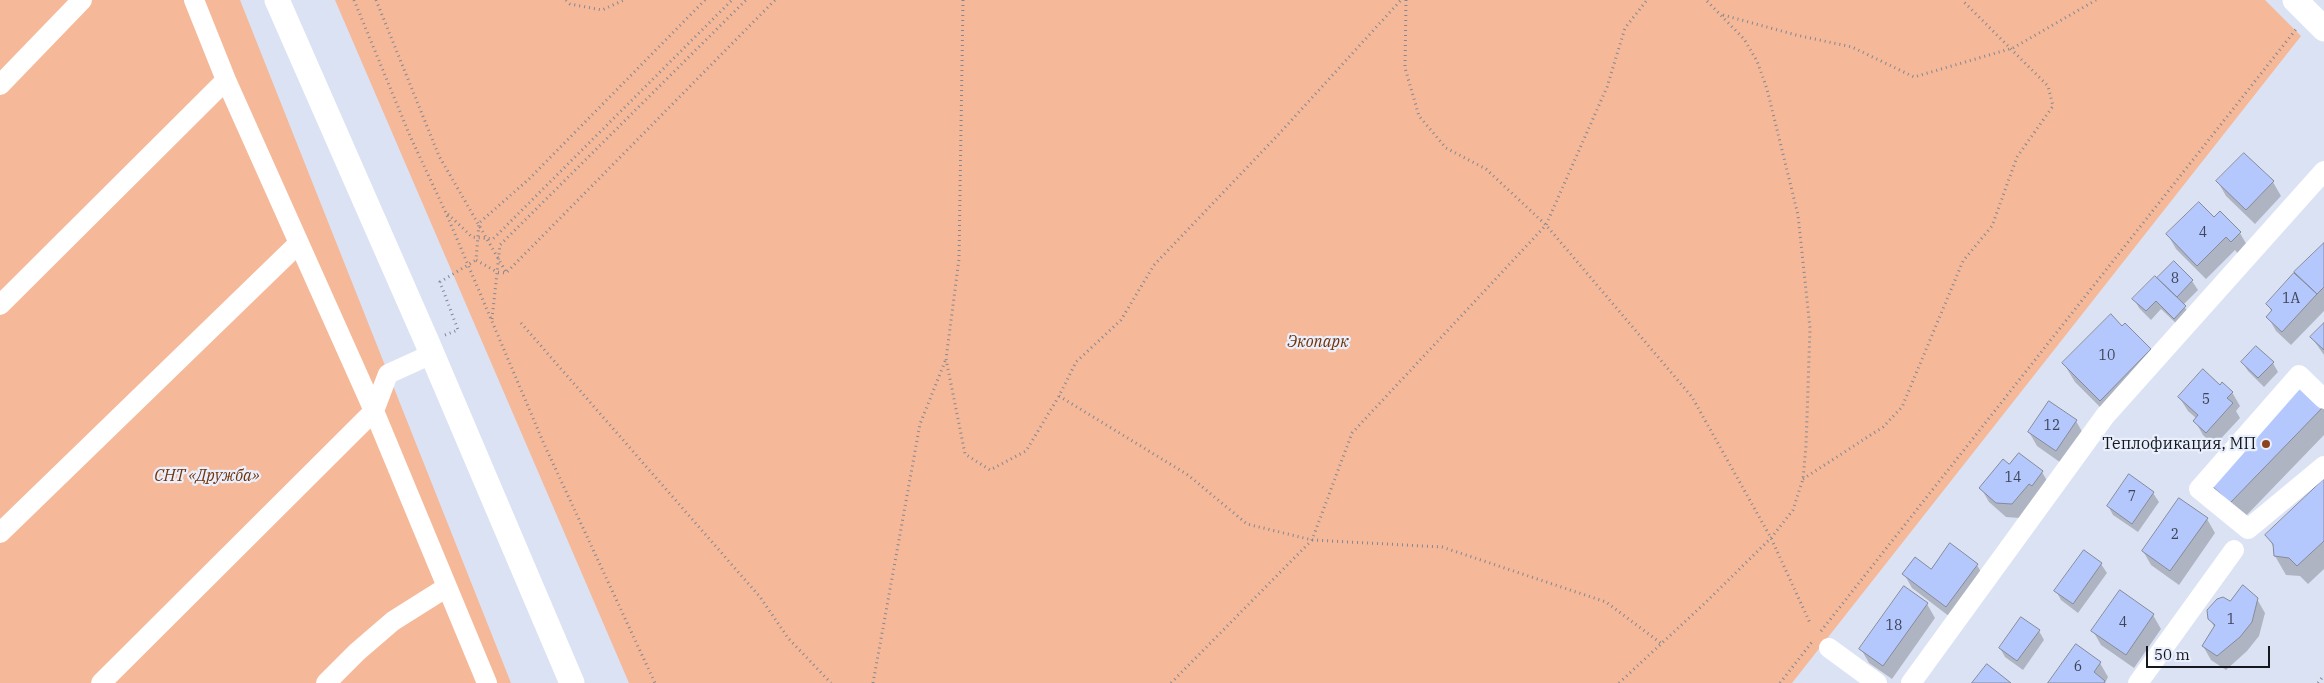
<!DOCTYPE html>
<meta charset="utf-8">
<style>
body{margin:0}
#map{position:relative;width:2324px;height:683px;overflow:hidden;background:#dbe2f3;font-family:"IBM Plex Serif",serif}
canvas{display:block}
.scale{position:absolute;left:2146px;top:646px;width:124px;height:22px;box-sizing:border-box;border:2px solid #15181d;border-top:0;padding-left:6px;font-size:15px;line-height:18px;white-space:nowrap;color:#15181d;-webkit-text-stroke:4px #eaeffd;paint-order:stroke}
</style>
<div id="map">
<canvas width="2324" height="683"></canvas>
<div class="scale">50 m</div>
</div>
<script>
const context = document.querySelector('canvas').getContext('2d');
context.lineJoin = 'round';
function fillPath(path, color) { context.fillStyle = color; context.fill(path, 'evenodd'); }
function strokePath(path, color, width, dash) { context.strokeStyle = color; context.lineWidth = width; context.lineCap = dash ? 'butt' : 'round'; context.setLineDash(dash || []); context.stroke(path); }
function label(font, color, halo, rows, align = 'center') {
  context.font = font + ' "IBM Plex Serif",serif'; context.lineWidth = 4.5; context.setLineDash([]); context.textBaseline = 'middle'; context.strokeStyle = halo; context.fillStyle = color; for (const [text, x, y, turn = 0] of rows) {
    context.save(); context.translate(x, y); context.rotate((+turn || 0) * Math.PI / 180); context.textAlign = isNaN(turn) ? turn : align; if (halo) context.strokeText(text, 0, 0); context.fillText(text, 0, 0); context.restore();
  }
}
fillPath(new Path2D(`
 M0,0h240l271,683h-511z
 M335,0h1930l36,36 -509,647h-1163z`), '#f5b898');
fillPath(new Path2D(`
 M2244,154l29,28 8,14 -26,28 -29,-28 -8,-14z
 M2214,218l26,15 8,14 -9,8 -4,-5 -29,29 -30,-30 -8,-14z
 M2324,245v66l-33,34 -15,-14 -8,-14 4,-5 -5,-8z
 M2174,263l18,18 6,9 -15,15 8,11 -11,11 -19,-18 -10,11 -12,-12 -5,-9 23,-19z
 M2324,325v30l-12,-17z
 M2122,327l28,22 11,19 -50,50 -36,-36 -11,-18z
 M2242,362l31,1 5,9 -14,15 -16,-16z
 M2220,387l12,5 8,14 -4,5 4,7 -26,28 -11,-11 -8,-14 2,-2 -9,-8 -9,-14z
 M2303,387l21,21v27l-83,86 -20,-20 -10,-18z
 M2076,421l8,14 -20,30 -27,-19 -8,-14z
 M2009,466l33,6 8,14 -30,32 -14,-1 -17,-15 -8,-14z
 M2324,480v89l-16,15 -8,-8 -14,-1 -11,-19 -1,-8 -7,-13z
 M2153,493l6,9 -21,30 -25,-17 -5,-9z
 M2207,519l8,14 -36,52 -28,-20 -8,-14z
 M2084,552l17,12 6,9 -29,40 -17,-13 -5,-9z
 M1977,565l8,14 -31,41 -42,-32 -8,-14z
 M2120,592l33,23 8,14 -27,39 -33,-23 -8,-14z
 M2257,599l8,14 -6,23 -12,15 -21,19 -15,-10 -8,-14 12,-18 -6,-10 21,-15z
 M1927,604l8,14 -43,61 -23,-16 -8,-14z
 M2039,631l5,9 -21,30 -18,-13 -5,-9z
 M2100,663l8,14 -3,6h-56z`), '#0003');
const building = new Path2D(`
 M2244,153l30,28 -28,29 -30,-29z
 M2199,202l15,15 6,-6 21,21 -10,10 -5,-5 -29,29 -31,-32z
 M2324,243v44l-7,7 -23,-22z
 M2174,261l19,19 -16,17 -20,-19z
 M2294,273l23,21 -35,38 -16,-15 6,-7 -6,-6z
 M2155,276l31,30 -12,13 -18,-18 -10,10 -14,-12z
 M2111,314l11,12 3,-3 26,26 -51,52 -38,-38z
 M2324,323v27l-14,-13z
 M2256,346l18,16 -16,16 -17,-16z
 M2203,369l17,16 2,-3 11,10 -6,6 6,5 -27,30 -13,-12 5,-6 -20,-18z
 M2303,385l21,21 -94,97 -21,-20z
 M2049,401l28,19 -21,31 -28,-19z
 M2019,453l24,18 -11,15 -3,-2 -17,20 -16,-1 -17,-15 24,-29 6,5z
 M2129,474l25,18 -22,32 -25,-18z
 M2324,479v62l-27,25 -8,-8 -15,-2 -1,-12 -8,-9z
 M2179,498l29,20 -38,53 -28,-20z
 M1950,543l28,21 -32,43 -44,-33 13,-17 16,12z
 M2084,550l18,13 -29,41 -19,-13z
 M2243,585l15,13 -6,24 -12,15 -23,19 -15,-10 13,-21 -7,-6 -1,-9 10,-11 6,-2 7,4z
 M1904,586l24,17 -45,63 -24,-17z
 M2120,590l34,24 -28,41 -35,-24z
 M2021,617l19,13 -23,31 -18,-13z
 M2076,644l25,18 -7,10 11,9 -1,2h-56z
 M1987,664l24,19h-39z`);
fillPath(building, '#b5c8fe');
strokePath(building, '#848a99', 1);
strokePath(new Path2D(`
 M354,0l56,136 36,77 98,231 111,239
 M376,0l63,156 67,116
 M566,0l4,4 32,6 22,-10
 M705,0l-176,179 -50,44 -3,37 21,12 9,1 269,-273
 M963,0l-4,259 -13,100 19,95 25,16 36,-19 33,-55 17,-34 45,-42 33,-55 124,-130 123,-135
 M1406,0l-1,68 14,48 27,32 40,21 60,56 146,172 79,141 39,85
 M1723,15l73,20 56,12 62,30 99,-29 83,-48
 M448,214l24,23 21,2 239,-239
 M492,319l8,-74 246,-245
 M521,323l239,274 28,41 43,45
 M445,335l13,-5 -18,-48 36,-22
 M1059,396l129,79 59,49 65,16 130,7 164,55 56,42
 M1803,479l80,-52 19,-20 61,-146 29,-35 25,-69 36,-51 -5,-20 -86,-86
 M1821,631l476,-603
 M873,683l47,-259 26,-65
 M1171,683l141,-143 40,-107 194,-208 61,-138 18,-59 22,-28
 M1619,683l86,-80 66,-65 22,-28 10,-31 3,-33 4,-118 -12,-113 -31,-126 -10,-28 -13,-22 -38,-39
 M1780,683l32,-41
 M2318,683l6,-8`), '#828793', 3, [1, 4]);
strokePath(new Path2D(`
 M194,0l32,80 148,331 113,272
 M0,85l82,-85
 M0,305l226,-225
 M2324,399l-25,-24 -100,114 49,40 76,-63
 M0,533l299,-290
 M1829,648l48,35
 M101,683l273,-272 14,-37 44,-20
 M326,683l31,-31 36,-31 54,-34
 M1911,683l194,-267 219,-245
 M2138,683l96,-133`), '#fff', 20);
strokePath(new Path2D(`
 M277,0l150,342 145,341
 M2295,0l29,29`), '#fff', 25);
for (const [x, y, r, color] of [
 [2266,444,5,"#8a451c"]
]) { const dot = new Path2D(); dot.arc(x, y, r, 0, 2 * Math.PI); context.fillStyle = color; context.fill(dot); strokePath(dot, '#eaeffd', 2); }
label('14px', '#3d4455', null, [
 ["4",2203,233],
 ["8",2175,279],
 ["1А",2291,299],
 ["10",2107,356],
 ["5",2206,400],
 ["12",2052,426],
 ["14",2013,478],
 ["7",2132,497],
 ["2",2175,535],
 ["1",2231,620],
 ["4",2123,623],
 ["18",1894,626],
 ["6",2078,667]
]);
label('italic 16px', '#723307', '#eaeffd', [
 ["Экопарк",1318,342],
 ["СНТ «Дружба»",207,476]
]);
label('16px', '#15181d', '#eaeffd', [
 ["Теплофикация, МП",2256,444]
], 'right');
</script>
